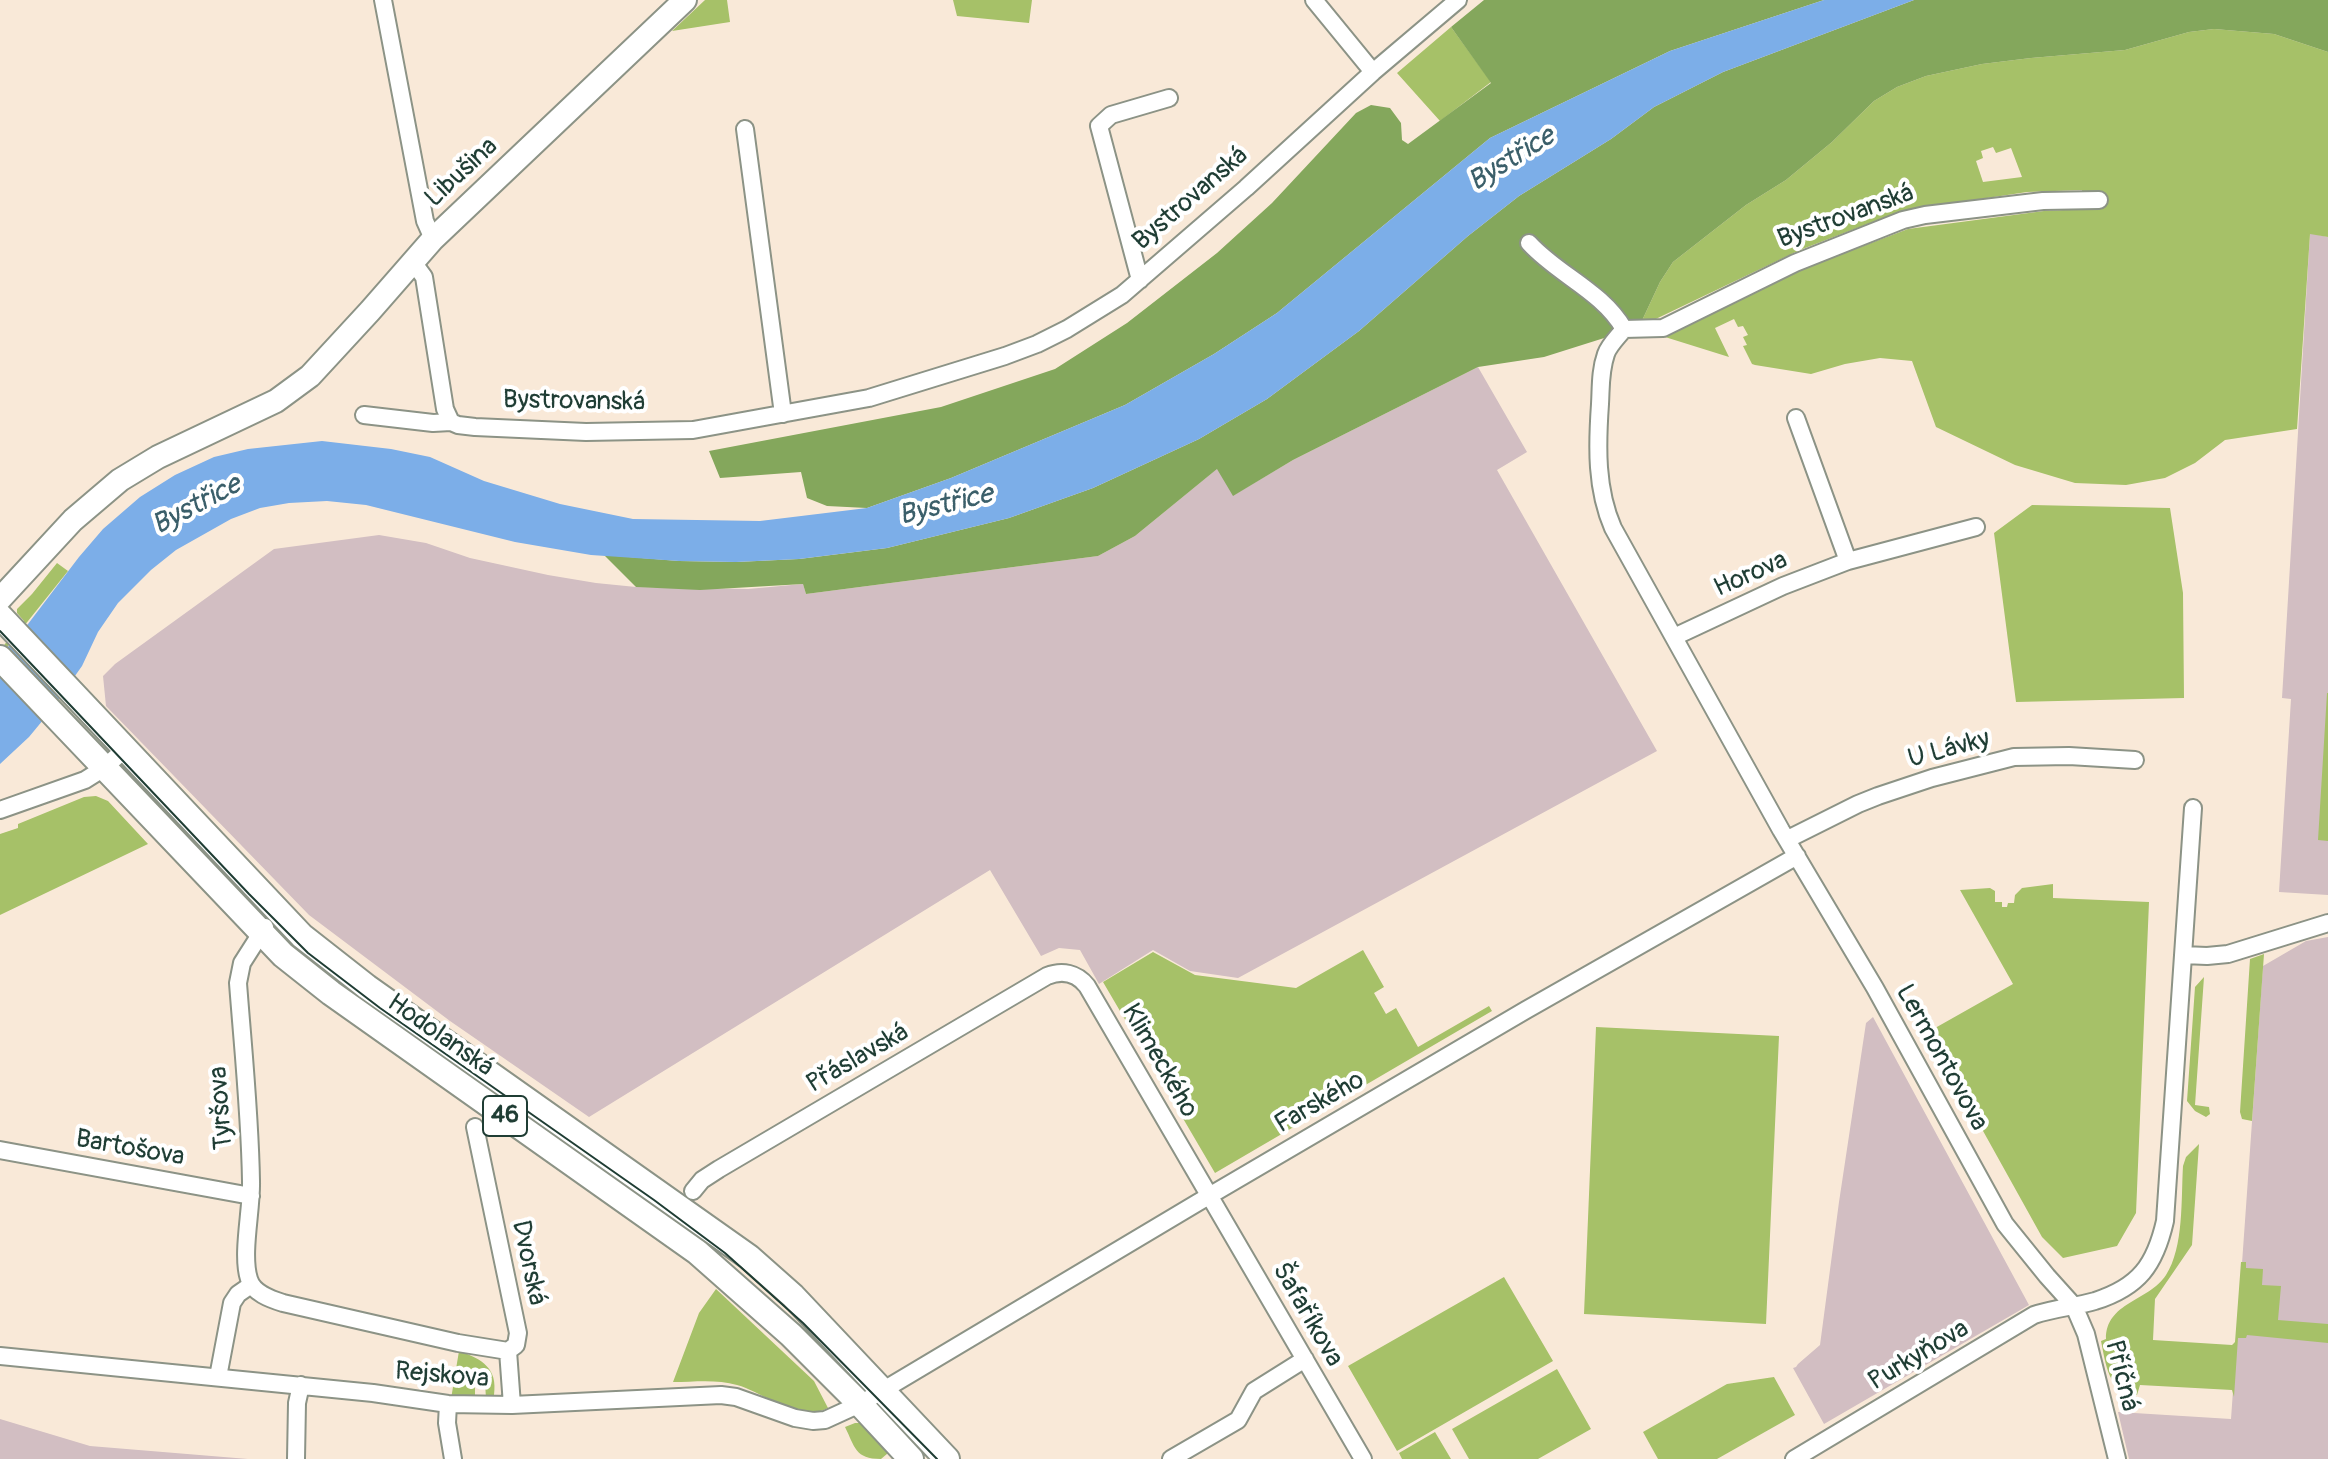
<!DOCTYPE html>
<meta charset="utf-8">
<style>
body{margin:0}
canvas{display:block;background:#f9e9d8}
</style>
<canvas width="2328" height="1459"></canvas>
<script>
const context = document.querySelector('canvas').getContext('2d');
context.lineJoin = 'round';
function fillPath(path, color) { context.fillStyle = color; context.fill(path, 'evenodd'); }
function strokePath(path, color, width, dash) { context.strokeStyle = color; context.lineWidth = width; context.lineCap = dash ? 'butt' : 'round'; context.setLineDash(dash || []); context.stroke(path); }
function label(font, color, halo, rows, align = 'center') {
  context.font = font + ' Pangolin,sans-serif'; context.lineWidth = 8; context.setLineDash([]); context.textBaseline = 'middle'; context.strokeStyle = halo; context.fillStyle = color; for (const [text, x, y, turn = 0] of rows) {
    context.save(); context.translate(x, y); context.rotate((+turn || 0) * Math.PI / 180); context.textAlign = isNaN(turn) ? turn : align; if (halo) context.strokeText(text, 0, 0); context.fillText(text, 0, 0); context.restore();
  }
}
fillPath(new Path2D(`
 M2310,233l18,4v658l-49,-3 12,-193 -9,-1z
 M1478,367l49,85 -30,18 160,281 -419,227 -48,-7 -37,-21 -54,34 -19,-34 -21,-2 -18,8 -51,-86 -401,247 -139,-96 -141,-106 -203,-209 -3,-30 12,-12 159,-115 105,-14 47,8 44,15 78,17 48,8 40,4 112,2 55,-5 3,10 292,-38 37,-20 83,-68 16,27 59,-35z
 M2328,937v522h-199l-11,-47 113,7 32,-453 43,-25z
 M1873,1017l156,288 -205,119 -31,-56 3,-1 2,-3 22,-19 19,-143 27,-179z
 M0,1419l90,27 158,13h-248z`), '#d2bec2');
fillPath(new Path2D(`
 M705,0h22l3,22 -58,9z
 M953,0h79l-3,23 -72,-7z
 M1451,27l40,55 -51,39 -43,-48z
 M2214,29l60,5 54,18v185l-18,-3 -13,195 -72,11 -30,23 -30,15 -39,7 -51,-2 -60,-18 -79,-38 -24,-66 -32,-3 -35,6 -34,10 -56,-9 -3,-1 -9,-18 4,-1 -4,-8 5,-2 -5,-9 -5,1 -4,-8 -19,9 14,29 -64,-20 143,-70 100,-38 136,-18 39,-2 -1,-19 -55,2 -126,19 -101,39 -161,77 21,-45 13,-20 73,-57 40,-25 46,-38 42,-41 23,-14 29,-11 56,-12 49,-6 94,-8 64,-18zM1993,147l3,6 15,-5 11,29 -39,5 -7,-21 7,-3 -2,-7z
 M2032,505l138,3 13,85 1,105 -168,4 -22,-169z
 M57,563l11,8 -68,85v-6l24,-29 -7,-8v-4l15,-15z
 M2327,693h1v148l-10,-1z
 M96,796l12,5 40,43 -148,71v-81l18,-6v-4l66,-27z
 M2053,884v14l96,4 -13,311 -19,33 -54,12 -21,-21 -114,-205 85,-48 -53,-94 30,-2 5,3v11h7v5h5l1,-4h6l1,-8 7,-7z
 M1363,950l21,37 -10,6 12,21 10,-6 22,39 71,-41 3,5 -277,162 -112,-191 50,-30 42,23 101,13z
 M2264,954l-12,167 -10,-2 -2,-7 10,-153z
 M2204,977l-9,128 14,2 1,7 -4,3 -11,-6 -8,-10 8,-114z
 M1596,1027l183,9 -13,288 -182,-10z
 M2199,1144l-7,101 -37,54 -2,41 79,5 3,-3 6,-80h5v6l17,1 -1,16 19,1 -3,34 50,4v19l-81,-8 -1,3h-8l-4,59 -2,-7 -92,-5 -3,10c-29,-3 -31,-30 -36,-54l5,-2c0,-37 42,-37 60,-64 18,-28 15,-76 17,-109l3,-9z
 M1504,1277l49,84 -156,90 -49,-85z
 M716,1289l98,92 14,27c-31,15 -62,-15 -91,-23 -20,-6 -43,-3 -64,-3l26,-69z
 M459,1351c23,8 39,17 35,44l-8,4 -1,-17 -10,-1v19l-24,-1z
 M1557,1369l34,60 -53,30h-69l-17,-30z
 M1774,1377l21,38 -78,44h-59l-15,-27 84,-48z
 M855,1423h9l30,25 -13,11c-26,0 -26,-12 -36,-32z
 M1435,1432l16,27h-49l-3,-6z`), '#a6c168');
fillPath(new Path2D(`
 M1484,0h340l-154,51 -180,87 -213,175 -63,41 -89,51 -174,73 -84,30 -40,-2 -20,-8 -6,-26 -81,6 -11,-27 232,-44 114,-38 72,-46 90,-70 55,-50 84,-90 15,-8 19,3 11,15 1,17 6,4 83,-61 -40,-56z
 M1914,0h414v52l-54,-18 -60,-5 -25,3 -64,18 -94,8 -49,6 -56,12 -29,11 -23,14 -42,41 -46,38 -40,25 -73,57 -13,20 -21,45 -95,30 -66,10 -185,93 -60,36 -16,-27 -82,67 -37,20 -292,38 -3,-10 -103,6 -64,-3 -32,-32 75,6 57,1 63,-3 88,-11 122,-30 84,-30 106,-49 68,-40 92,-68 109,-95 51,-40 92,-57 43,-32 69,-35z`), '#84a75c');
fillPath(new Path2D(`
 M1824,0h90l-191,72 -69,35 -43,32 -92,57 -51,40 -109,95 -92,68 -68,40 -106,49 -84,30 -122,30 -88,11 -63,3 -57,-1 -88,-6 -76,-13 -149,-37 -39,-4 -38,2 -29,5 -29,11 -55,31 -25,20 -33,33 -20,29 -16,34 -34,48 -19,23 -29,27v-108l28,-32 51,-67 24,-28 37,-32 35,-22 39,-18 34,-8 74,-8 69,8 39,8 54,24 76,23 73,15 127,2 107,-13 84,-30 174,-73 89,-51 63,-41 213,-175 180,-87z`), '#7caee8');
const street = new Path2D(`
 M383,0l42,221 8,18
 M1314,0l59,72
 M745,129l38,285
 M1529,243c29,32 73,48 95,86
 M413,262l11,15 21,132 6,13
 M1140,280l-41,-154 12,-11 58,-17
 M1624,329c-6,8 -15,16 -18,25 -6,17 -5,33 -6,50 -3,43 -4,85 13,124l168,302 94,158 130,236 42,52 27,30 12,28 31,125
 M1624,329l39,-1 132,-65 108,-43 22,-5 118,-14 56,-1
 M364,415l69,8 18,-1 7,3 17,2 111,5 107,-2 176,-32 136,-42 32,-12 30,-15 55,-34 124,-107 127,-116 85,-72
 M1796,418l52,143
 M1674,637l109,-51 65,-25 128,-34
 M0,810l85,-30 19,-12 21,-19
 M1788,839l70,-35 20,-8 54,-18 82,-21 55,-1 66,4
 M265,927l-23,36 -4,20c5,66 12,132 13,198 1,28 -10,73 -2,98 4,14 21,20 34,24l175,40 50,8
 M2183,955l24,1 21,-2 100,-31
 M475,1127l43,206 -2,12 -8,6 4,54
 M0,1150l251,46
 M693,1191l9,-11 17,-11 328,-193c15,-6 30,-3 40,10l276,473
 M0,1356l373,37 75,11 64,1 209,-10 15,2 59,21 18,3 12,-1 35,-16 337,-201 329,-193 271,-154
 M218,1377l14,-74 6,-9 13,-9
 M448,1404l-1,19 6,36
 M296,1459l1,-56 4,-18
 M1171,1459l67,-39 16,-29 51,-32
 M1794,1459l240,-144c20,-7 40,-8 61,-14 44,-14 60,-36 70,-80l28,-413`);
const secondary = new Path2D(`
 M0,599l73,-79 47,-40 38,-23 118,-56 34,-25 60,-65 63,-72 252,-239`);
const primary = new Path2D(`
 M0,616l302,320 65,51 382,270 44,39 154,163
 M0,658l283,297 48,38 366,259 94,83 69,69 51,55`);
strokePath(street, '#8c9386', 20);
strokePath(secondary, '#8c9386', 26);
strokePath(primary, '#8c9386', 28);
strokePath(street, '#fff', 16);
strokePath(secondary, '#fff', 22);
strokePath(primary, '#fff', 24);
strokePath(new Path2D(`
 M0,631l249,263 59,59 72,55 274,192 71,53 78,70 134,136`), '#1f3d34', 2);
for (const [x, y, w] of [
 [505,1116,44]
]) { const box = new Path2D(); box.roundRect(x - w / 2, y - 20, w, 40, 6); context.fillStyle = '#fff'; context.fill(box); strokePath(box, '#1f3d34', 2); }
label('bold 24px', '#1f3d34', null, [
 ["46",505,1116]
]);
label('26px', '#1f3d34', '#fff', [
 ["Libušina",462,173,-43],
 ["Bystrovanská",1191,199,-41],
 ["Bystrovanská",1846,217,-20],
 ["Bystrovanská",574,402,1],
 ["Horova",1751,575,-24],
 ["U Lávky",1949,750,-15],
 ["Hodolanská",440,1036,35],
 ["Lermontovova",1941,1058,61],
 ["Přáslavská",858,1059,-30],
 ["Klimeckého",1159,1061,60],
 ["Farského",1320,1103,-30],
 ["Tyršova",222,1108,-94],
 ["Bartošova",130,1149,10],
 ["Dvorská",528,1263,78],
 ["Šafaříkova",1307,1315,60],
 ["Purkyňova",1919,1356,-31],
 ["Rejskova",442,1376,5],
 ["Příčná",2121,1376,76]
]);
label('italic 28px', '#3b5f6a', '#fff', [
 ["Bystřice",1512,160,-32],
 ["Bystřice",197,506,-28],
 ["Bystřice",946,506,-14]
]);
</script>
